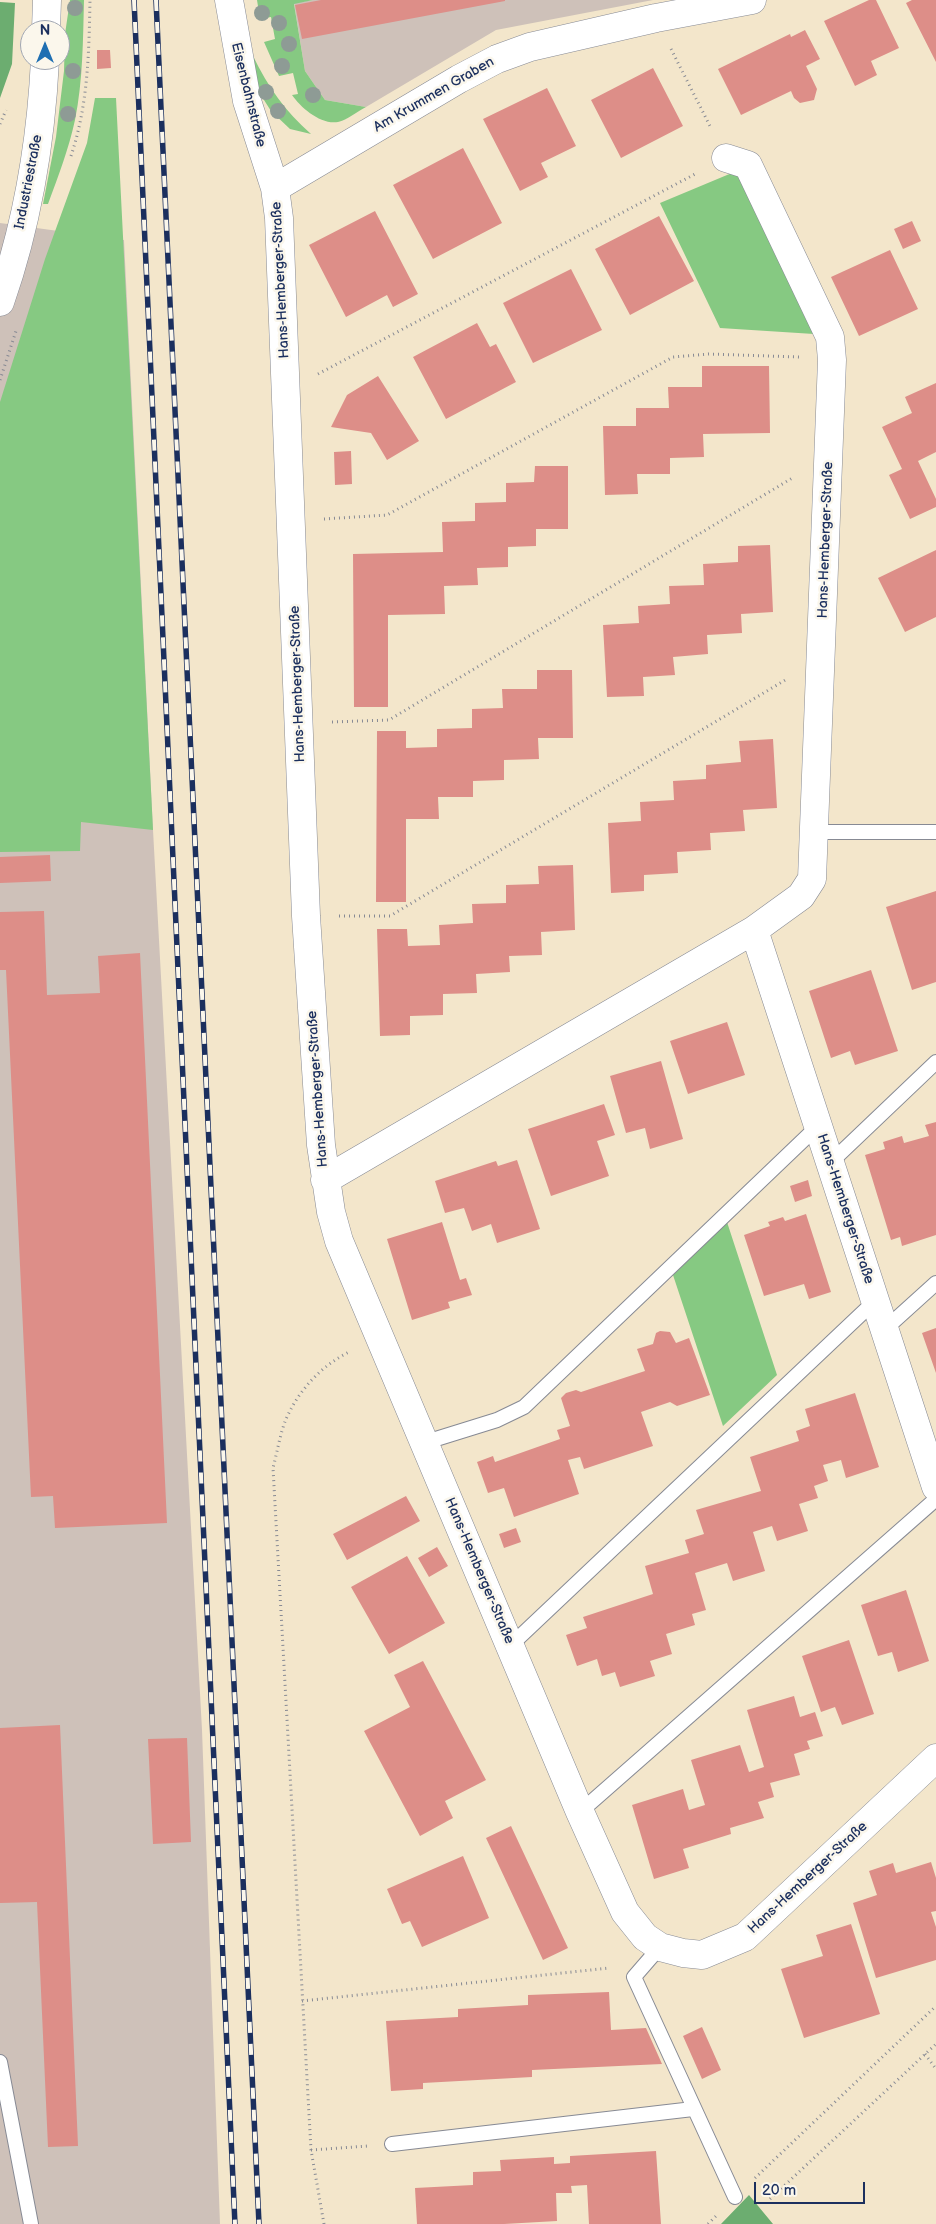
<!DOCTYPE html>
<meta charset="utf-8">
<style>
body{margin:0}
#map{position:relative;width:936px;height:2224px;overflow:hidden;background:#f3e6cb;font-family:"Balsamiq Sans",sans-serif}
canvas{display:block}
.north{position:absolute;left:20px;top:20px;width:50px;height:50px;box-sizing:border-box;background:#fbf7ec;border:1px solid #a1a7b3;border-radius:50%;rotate:0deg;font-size:14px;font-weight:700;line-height:20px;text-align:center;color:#1b2f5e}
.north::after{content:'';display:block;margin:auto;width:18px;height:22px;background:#1f6fb2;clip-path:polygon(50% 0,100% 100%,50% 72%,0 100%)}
.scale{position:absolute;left:754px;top:2182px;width:111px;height:22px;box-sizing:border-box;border:2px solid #1b2f5e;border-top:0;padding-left:6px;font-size:15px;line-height:18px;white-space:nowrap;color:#1b2f5e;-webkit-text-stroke:4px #fbf7ec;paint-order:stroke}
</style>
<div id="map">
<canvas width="936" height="2224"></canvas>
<div class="north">N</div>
<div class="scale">20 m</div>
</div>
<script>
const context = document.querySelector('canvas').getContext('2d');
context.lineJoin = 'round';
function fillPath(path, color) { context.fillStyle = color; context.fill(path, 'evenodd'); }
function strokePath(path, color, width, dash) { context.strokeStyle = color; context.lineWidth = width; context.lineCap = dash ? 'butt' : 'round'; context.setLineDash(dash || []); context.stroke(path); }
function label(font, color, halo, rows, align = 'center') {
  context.font = font + ' "Balsamiq Sans",sans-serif'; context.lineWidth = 5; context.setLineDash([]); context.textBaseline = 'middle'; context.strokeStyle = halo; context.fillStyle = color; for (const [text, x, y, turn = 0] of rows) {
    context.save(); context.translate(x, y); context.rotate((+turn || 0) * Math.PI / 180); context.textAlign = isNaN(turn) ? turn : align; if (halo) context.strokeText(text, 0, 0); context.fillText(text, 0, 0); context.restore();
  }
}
fillPath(new Path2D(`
 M313,0h340l-157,30 -130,77 -41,-7 -20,-29 -11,-68z
 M0,223l124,17 29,590 49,900 18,494h-220z`), '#cec1b9');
fillPath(new Path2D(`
 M70,0h14c-1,39 -1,81 -9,120 -6,28 -17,57 -27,84h-5l13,-67 8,-66 1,-37z
 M257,0h56l-19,4 11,67 20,29 41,7c-8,4 -19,13 -28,15 -17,3 -37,-14 -46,-27l6,-1 -5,-21 -14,3 -15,-34 11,-3 -4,-22 -11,2z
 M253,56c15,31 32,55 58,78l-21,-5 -19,-18 -14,-22z
 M95,98h21l37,732 -72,-8 -1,29 -80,1v-450l45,-143 42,-116z
 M739,170l75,164 -94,-6 -60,-125z
 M727,1222l50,153 -54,51 -50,-151z`), '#86c982');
fillPath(new Path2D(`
 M0,2l15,1 -3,61 -12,34z
 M749,2195l24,29h-52z`), '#6cad70');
fillPath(new Path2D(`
 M321,0h184v1l-203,38 -7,-34z
 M869,0h7l23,48 -28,13 6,14 -22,11 -31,-65z
 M912,0h24v62l-30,-59z
 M805,30l15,29 -14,7 11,23 -3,11 -14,3 -6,-5 -3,-7 -50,24 -23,-46 72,-35 1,3z
 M97,50h13l1,18 -14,1z
 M653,68l30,58 -62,32 -30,-58z
 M547,88l29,58 -35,17 7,14 -28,14 -37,-72z
 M463,148l39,75 -69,36 -40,-74z
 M375,211l43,83 -25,13 -6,-12 -41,22 -37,-72z
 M659,216l35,65 -64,34 -35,-66z
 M912,221l9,20 -18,8 -9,-20z
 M890,250l28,59 -59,27 -28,-59z
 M571,269l31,61 -69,33 -30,-60z
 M477,323l13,24 6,-3 20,38 -70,37 -33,-62z
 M702,366h67l1,67 -67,1 1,23 -34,1v16h-33l1,20 -33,1 -2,-69h33v-18h33l-1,-21h34z
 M378,376l41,65 -32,19 -16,-27 -40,-6 16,-32z
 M936,383v69l-18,9 18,38v8l-26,12 -21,-44 13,-6 -20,-42 30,-14 -7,-16z
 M351,451l1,33 -17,1 -1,-33z
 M535,466h33v63h-32v17l-28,1v20l-31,1 1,17 -34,1 1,28 -57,1v92h-34l-1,-153 90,-2 -1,-30 33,-1v-18l31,-1v-19l28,-1z
 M770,545l3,67 -32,2 1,19 -35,2 1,19 -35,3 2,18 -32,2 1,19 -37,1 -4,-72 36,-2 -1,-17 32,-2 -1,-18 35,-1 -1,-21 35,-2v-16z
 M936,550v67l-31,15 -27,-54z
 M537,670h35l1,68h-35l1,21 -35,1v20l-31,1v16h-35l1,22h-33v83h-30l1,-171h29v17l31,-1v-18l35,-1v-19l31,-1 -1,-19h35z
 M773,739l4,69 -34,2 2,21 -35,2 1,17 -34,2 1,21 -34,2v16l-33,2 -3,-70 33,-2 -1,-19 34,-2 -1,-19 33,-2v-14l35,-3 -2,-21z
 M50,855l1,26 -51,2v-26z
 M573,865l2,65 -34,2 1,23 -33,1 1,16 -34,2 1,19 -34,1v21l-33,1v19l-30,1 -3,-107h30l1,17 32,-1 -1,-20 34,-2 -1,-19 34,-1v-18l33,-1 -1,-18z
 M936,891v91l-24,8 -26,-83z
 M44,911l3,84 53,-2 -2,-37 42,-3 27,570 -112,5 -2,-32 -22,1 -25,-527h-6v-58z
 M871,970l27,81 -43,14 -5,-14 -19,7 -22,-67z
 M727,1022l18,53 -57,19 -18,-53z
 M661,1061l22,78 -33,10 -5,-21 -19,5 -16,-57z
 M604,1104l11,31 -18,6 12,35 -58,20 -23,-67z
 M936,1122v113l-34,11 -2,-9 -9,3 -26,-85 20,-6 -2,-7 19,-6 2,7 25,-7 -4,-11z
 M517,1160l23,69 -43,14 -6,-19 -19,7 -8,-23 -19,5 -10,-32 61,-20 2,5z
 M808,1180l4,16 -17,6 -5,-16z
 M806,1214l25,78 -22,7 -5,-15 -40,12 -20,-61 26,-9 -2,-4 15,-5 2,4z
 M442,1222l18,58 6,-2 6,17 -24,7 2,6 -38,12 -25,-81z
 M936,1328v45l-14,-40z
 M660,1331l10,1 6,11 13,-5 21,57 -33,11 -7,-4 -29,10 12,34 -69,23 -4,-12 -12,3 11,34 -65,23 -10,-29 -16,5 -11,-31 16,-6 2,6 65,-23 -3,-9 13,-4 -9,-28 5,-5 10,-3 5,2 64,-21 -8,-22 16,-5 3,-11z
 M855,1393l24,74 -33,11 -5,-18 -18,5 5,16 -14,5 4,12 -19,6 9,27 -31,10 -5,-15 -19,6 12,39 -32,10 -6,-18 -32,10 11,37 -14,4 3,11 -29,9 6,20 -22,7 5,15 -35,11 -5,-15 -13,4 -5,-17 -20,7 -11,-31 21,-7 -4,-11 70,-23 -8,-28 44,-13 -4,-13 19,-6 -8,-24 65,-19 -11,-34 49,-16 -3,-10 14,-5 -5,-17z
 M406,1496l14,25 -73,39 -14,-26z
 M516,1528l5,14 -17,6 -5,-14z
 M437,1547l11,19 -19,11 -11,-19z
 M407,1556l38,67 -56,31 -38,-67z
 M906,1590l23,71 -31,11 -6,-20 -14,4 -17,-51z
 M849,1640l25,74 -32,11 -7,-18 -14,5 -19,-56z
 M423,1661l63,119 -41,21 8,17 -33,18 -56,-105 46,-24 -16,-32z
 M794,1696l6,21 15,-5 8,24 -16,5 3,8 -16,5 6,21 -30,8 4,14 -16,5 6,16 -34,10 1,6 -48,15 6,19 -35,11 -22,-74 51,-16 6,21 16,-5 -14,-45 49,-15 9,27 15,-5 -17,-57z
 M60,1725l18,421 -30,1 -11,-245 -37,1v-175z
 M187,1738l4,104 -38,2 -5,-105z
 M511,1826l57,122 -25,12 -57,-122z
 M463,1856l26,62 -67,29 -12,-26 -8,3 -15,-35z
 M931,1862l5,16v33l-5,1 5,15v33l-60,18 -23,-75 24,-8 -8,-24 24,-8 3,10z
 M851,1924l29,90 -76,24 -23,-69 42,-13 -7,-21z
 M609,1992l2,38 35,-2 16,36 -130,6v7l-109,6v6l-32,2 -5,-70 72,-4v-8l70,-4v-10z
 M702,2027l19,43 -19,9 -19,-43z
 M656,2151l5,73h-72l-2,-39 -16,1 1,7h-16l1,28 -53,3h-87l-2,-36 58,-3v-13l28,-1 -1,-11 54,-3v7l16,-1v-7z`), '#dd8e88');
const lane = new Path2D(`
 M814,832h122
 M830,1163l106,-101
 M884,1330l52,-47
 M423,1443l74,-23 27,-13 294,-281
 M511,1645l364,-344
 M580,1812l356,-313
 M660,1947l-26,30 101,220
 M0,2062l31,162
 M392,2144l301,-35`);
const street = new Path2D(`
 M229,0l18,101 28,87 4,30 27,698 15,229 10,67 8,29 241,571 45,100 20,25 15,10 23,6 19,2 43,-18 191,-179
 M275,188l184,-109 38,-20 33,-12 126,-29 96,-18
 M754,930l182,557
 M325,1180l429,-250 47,-34 11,-17 20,-519 -2,-23 -82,-172 -22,-7`);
const secondary = new Path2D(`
 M46,30l1,-30
 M0,302c27,-77 41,-161 45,-242`);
strokePath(lane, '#878a94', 16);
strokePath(street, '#878a94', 29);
strokePath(secondary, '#878a94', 29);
strokePath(new Path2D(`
 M671,49l40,79
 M0,124l6,-14
 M71,156c17,-51 18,-103 19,-156
 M318,374l379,-201
 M0,380l16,-49
 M324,519l63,-4 286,-158 36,-3 90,3
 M332,722l57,-2 405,-243
 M339,916h51l397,-237
 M302,2001l307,-33
 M925,2054l11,15
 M311,2150l57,-4
 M755,2178l181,-172
 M770,2199l166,-155
 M324,2224l-13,-74 -38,-682c4,-15 7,-34 13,-49 13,-29 35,-53 63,-67
 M708,2224l9,-9`), '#878a94', 3, [1, 4]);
strokePath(lane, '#fff', 14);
strokePath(street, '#fff', 28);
strokePath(secondary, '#fff', 28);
const rail = new Path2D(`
 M134,0l101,2224
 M156,0l103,2224`);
strokePath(rail, '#1b2f5e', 5.5);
strokePath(rail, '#fbf7ec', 4, [11]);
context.fillStyle = '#8e9b95';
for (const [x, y] of [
 [75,8],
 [262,13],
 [279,23],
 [289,44],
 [282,66],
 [73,71],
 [266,92],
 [313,95],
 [278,111],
 [68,114]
]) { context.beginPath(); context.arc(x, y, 8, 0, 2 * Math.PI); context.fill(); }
label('14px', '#1b2f5e', '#fbf7ec', [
 ["Eisenbahnstraße",248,95,76],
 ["Am Krummen Graben",434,95,-30],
 ["Industriestraße",29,182,-79],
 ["Hans-Hemberger-Straße",281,280,-93],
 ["Hans-Hemberger-Straße",826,540,-88],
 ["Hans-Hemberger-Straße",298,684,-92],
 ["Hans-Hemberger-Straße",318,1089,-94],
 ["Hans-Hemberger-Straße",845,1209,72],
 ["Hans-Hemberger-Straße",479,1571,67],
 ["Hans-Hemberger-Straße",808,1878,-43]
]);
</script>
